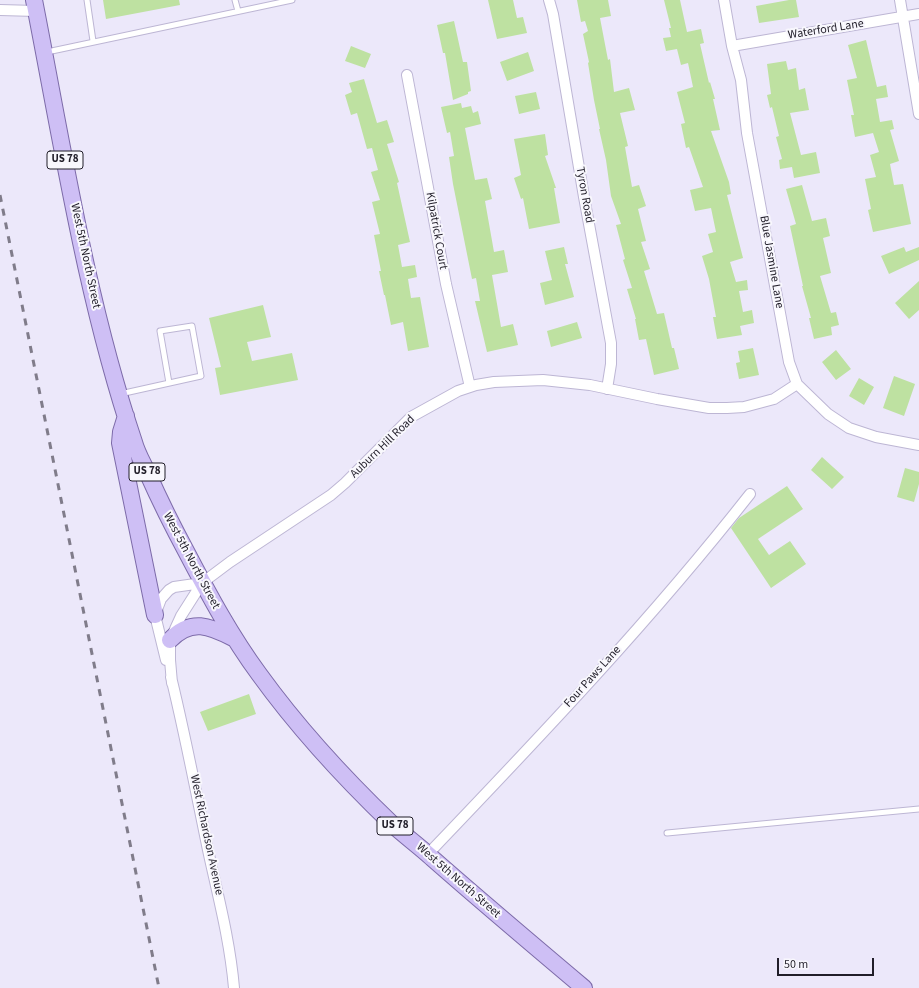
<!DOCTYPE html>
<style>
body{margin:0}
#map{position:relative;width:919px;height:988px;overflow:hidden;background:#ece8fa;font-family:"Source Sans 3",sans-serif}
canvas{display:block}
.scale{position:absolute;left:777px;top:958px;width:97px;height:18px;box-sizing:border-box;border:2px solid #211e29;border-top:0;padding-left:5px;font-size:12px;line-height:14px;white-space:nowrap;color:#211e29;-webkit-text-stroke:3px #f8f7fd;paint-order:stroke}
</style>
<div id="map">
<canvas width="919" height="988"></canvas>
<div class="scale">50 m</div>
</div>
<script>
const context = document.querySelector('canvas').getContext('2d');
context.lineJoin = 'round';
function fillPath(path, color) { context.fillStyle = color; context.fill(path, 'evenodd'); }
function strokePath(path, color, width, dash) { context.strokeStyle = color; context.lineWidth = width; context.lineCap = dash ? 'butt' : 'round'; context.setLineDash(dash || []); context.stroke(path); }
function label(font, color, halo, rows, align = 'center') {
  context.font = font + ' "Source Sans 3",sans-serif'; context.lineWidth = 4; context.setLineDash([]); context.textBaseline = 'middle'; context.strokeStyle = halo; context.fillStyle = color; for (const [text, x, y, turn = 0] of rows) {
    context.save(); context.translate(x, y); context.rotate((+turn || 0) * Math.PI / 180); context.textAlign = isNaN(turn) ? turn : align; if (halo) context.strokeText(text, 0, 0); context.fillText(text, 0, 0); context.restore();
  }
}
fillPath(new Path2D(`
 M103,0h76l1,5 -74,14z
 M488,0h25l4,18 6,-1 4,16 -30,6z
 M577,0h31l3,16 -11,2 8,42 2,-1 4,33 15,-4 6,22 -15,3 8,33 -3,1 7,40 7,-2 7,21 -8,3 8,32 -5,1 9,27 -6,2 13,43 7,-1 8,35h2l5,21 -25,6 -8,-36 -7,1 -4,-21h1l-9,-30 5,-1 -9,-28 2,-1 -9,-34 5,-1 -10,-28 -5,-36 -7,-31h1l-6,-29 -6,-37 1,-1 -6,-28 5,-3 -3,-10 -4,1z
 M664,0h16l7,32 14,-3 3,14 -4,1 9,39 1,-1 5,17h-2l7,31 -9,1 18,51 2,12 -4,1 16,63 -13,4 6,20 11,-2 1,10 -9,1 4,21 9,-2 2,13 -14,3 2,9 -25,4 -4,-22h3l-7,-38 -7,-23 11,-4 -5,-18 8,-2 -5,-24 -16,3 -5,-21 13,-3 -14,-40 -3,1 -5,-24 4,-1 -8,-31 16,-5 -5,-24 -7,2 -4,-16 -11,2 -3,-13 8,-1 -2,-9h2z
 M789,0h7l3,17 -40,6 -3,-17z
 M454,21l9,41h4l4,29 -3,1v2l-15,6 -8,-47h-2l-6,-28z
 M866,40l11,47 9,-2 2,12 -12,2 4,23 12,-2 2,9 -4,1 9,31 -9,3 4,21 9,-1 8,40 -38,8 -5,-22 3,-1 -6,-30 11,-2 -6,-22 9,-3 -6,-19 -18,4 -4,-22h3l-7,-35 10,-2 -9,-33z
 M351,46l20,8 -6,14 -20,-7z
 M528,52l6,19 -27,10 -7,-19z
 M786,61l2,9 8,-2 3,22 6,-2 4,22 -19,3 11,42 15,-3 4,21 -26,5 -2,-11 -12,2 -1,-9 3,-1 -6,-22 3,-1 -7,-29 -2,1 -3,-13 4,-1 -4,-30z
 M364,79l13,44 10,-3 7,22 -7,2 12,38 -2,1 13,59 -12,3 4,22 13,-2 2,12 -9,2 3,19 9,-1 9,50 -21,4 -5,-29 -12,3 -6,-30h-1l-5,-24h2l-7,-36 6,-1 -8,-32 8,-2 -9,-28 7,-2 -6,-22 -5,1 -10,-36 -6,2 -6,-20 7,-3 -3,-9z
 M536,92l4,17 -21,5 -4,-18z
 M461,103l1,5 9,-2 2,7 5,-2 3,13 -16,4 10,52 12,-2 5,21 -7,2 9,51 10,-2 4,22 -16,3 9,52 12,-3 5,21 -31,7 -12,-51h5l-4,-23 -4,1 -19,-95 -4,-27 5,-1 -4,-24 -3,1 -6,-26z
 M545,134l3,21 -3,1 11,32h-2l6,35 -31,6 -6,-31 -2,1 -7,-21 7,-3 -7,-36z
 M802,185l10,36 14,-3 4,18 -7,2 8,35 -11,3 11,37 5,-1 3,13 -8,2 1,8 -18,4 -5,-21h2l-9,-32h1l-13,-60 6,-2 -10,-35z
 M564,247l4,17h-3l9,33 -29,8 -5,-22 12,-3 -7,-29z
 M904,247l2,5 13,-5v13l-30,14 -8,-18z
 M919,281v29l-10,9 -14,-16z
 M263,305l8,32 -24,5 5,19 40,-8 6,27 -78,15 -5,-27 6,-1 -12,-49z
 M577,322l5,16 -31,9 -4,-16z
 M753,348l6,27 -20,4 -3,-16 4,-1 -2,-11z
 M836,350l15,19 -15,11 -14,-18z
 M894,376l21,8 -11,32 -21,-8z
 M859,378l15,9 -10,18 -15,-9z
 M822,457l22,20 -12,12 -21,-19z
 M905,468l14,4v12l-5,18 -17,-5z
 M787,486l16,23 -45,30 11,16 21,-14 16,23 -35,24 -40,-60 8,-10z
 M249,694l7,20 -48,17 -8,-19z`), '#bee1a1');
const service = new Path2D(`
 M87,0l6,41
 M235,0l3,11
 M47,52l245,-52
 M120,394l81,-18 -9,-50 -32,5 9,52
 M667,833l252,-24`);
const minor = new Path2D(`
 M549,0l4,14 31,183 27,146v21l-4,25
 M724,0l8,46 9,34 6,53 42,229 8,22 31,30 21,14 27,9 43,8
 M900,0l19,114
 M0,10l36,1
 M732,46l187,-32
 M407,75l39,209 24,103
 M166,660l-11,-45 6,-16 8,-9 5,-3 28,-4
 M171,677c14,57 25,115 37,173 10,46 22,91 26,138
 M172,683l-2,-23v-20l11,-24 21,-33 28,-21 101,-67 14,-12 66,-66 47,-26 18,-6 18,-3 49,-2 47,5 67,14 52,9h18l17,-1 30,-8 23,-15
 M428,854c111,-116 223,-234 322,-360`);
const primary = new Path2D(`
 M34,0c29,148 52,299 100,442 3,11 9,21 14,32 12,27 25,53 39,79 22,42 44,83 72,121 39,54 85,104 133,150 13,12 27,22 40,34 50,44 101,87 152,130
 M126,416l-5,16 -1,11 35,172
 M170,640c21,-22 40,-14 63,-2`);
strokePath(service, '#bdb6d4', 7);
strokePath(minor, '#bdb6d4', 12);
strokePath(primary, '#7d6ba9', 18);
strokePath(service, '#fff', 5);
strokePath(minor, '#fff', 10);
strokePath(primary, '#cebff5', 16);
strokePath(new Path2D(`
 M0,195l159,793`), '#807c8a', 3, [7, 7]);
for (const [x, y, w] of [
 [65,160,36],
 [147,472,36],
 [395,826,36]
]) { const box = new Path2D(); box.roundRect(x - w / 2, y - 9, w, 18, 3); context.fillStyle = '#f8f7fd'; context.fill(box); strokePath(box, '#211e29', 1); }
label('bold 11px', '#211e29', null, [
 ["US 78",65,160],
 ["US 78",147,472],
 ["US 78",395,826]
]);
label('12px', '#211e29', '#f8f7fd', [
 ["Waterford Lane",826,30,-9],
 ["Tyron Road",584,195,80],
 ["Kilpatrick Court",436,231,80],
 ["West 5th North Street",85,256,78],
 ["Blue Jasmine Lane",771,262,80],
 ["Auburn Hill Road",383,447,-44],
 ["West 5th North Street",191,561,62],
 ["Four Paws Lane",593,677,-48],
 ["West Richardson Avenue",206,835,78],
 ["West 5th North Street",458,881,41]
]);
</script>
